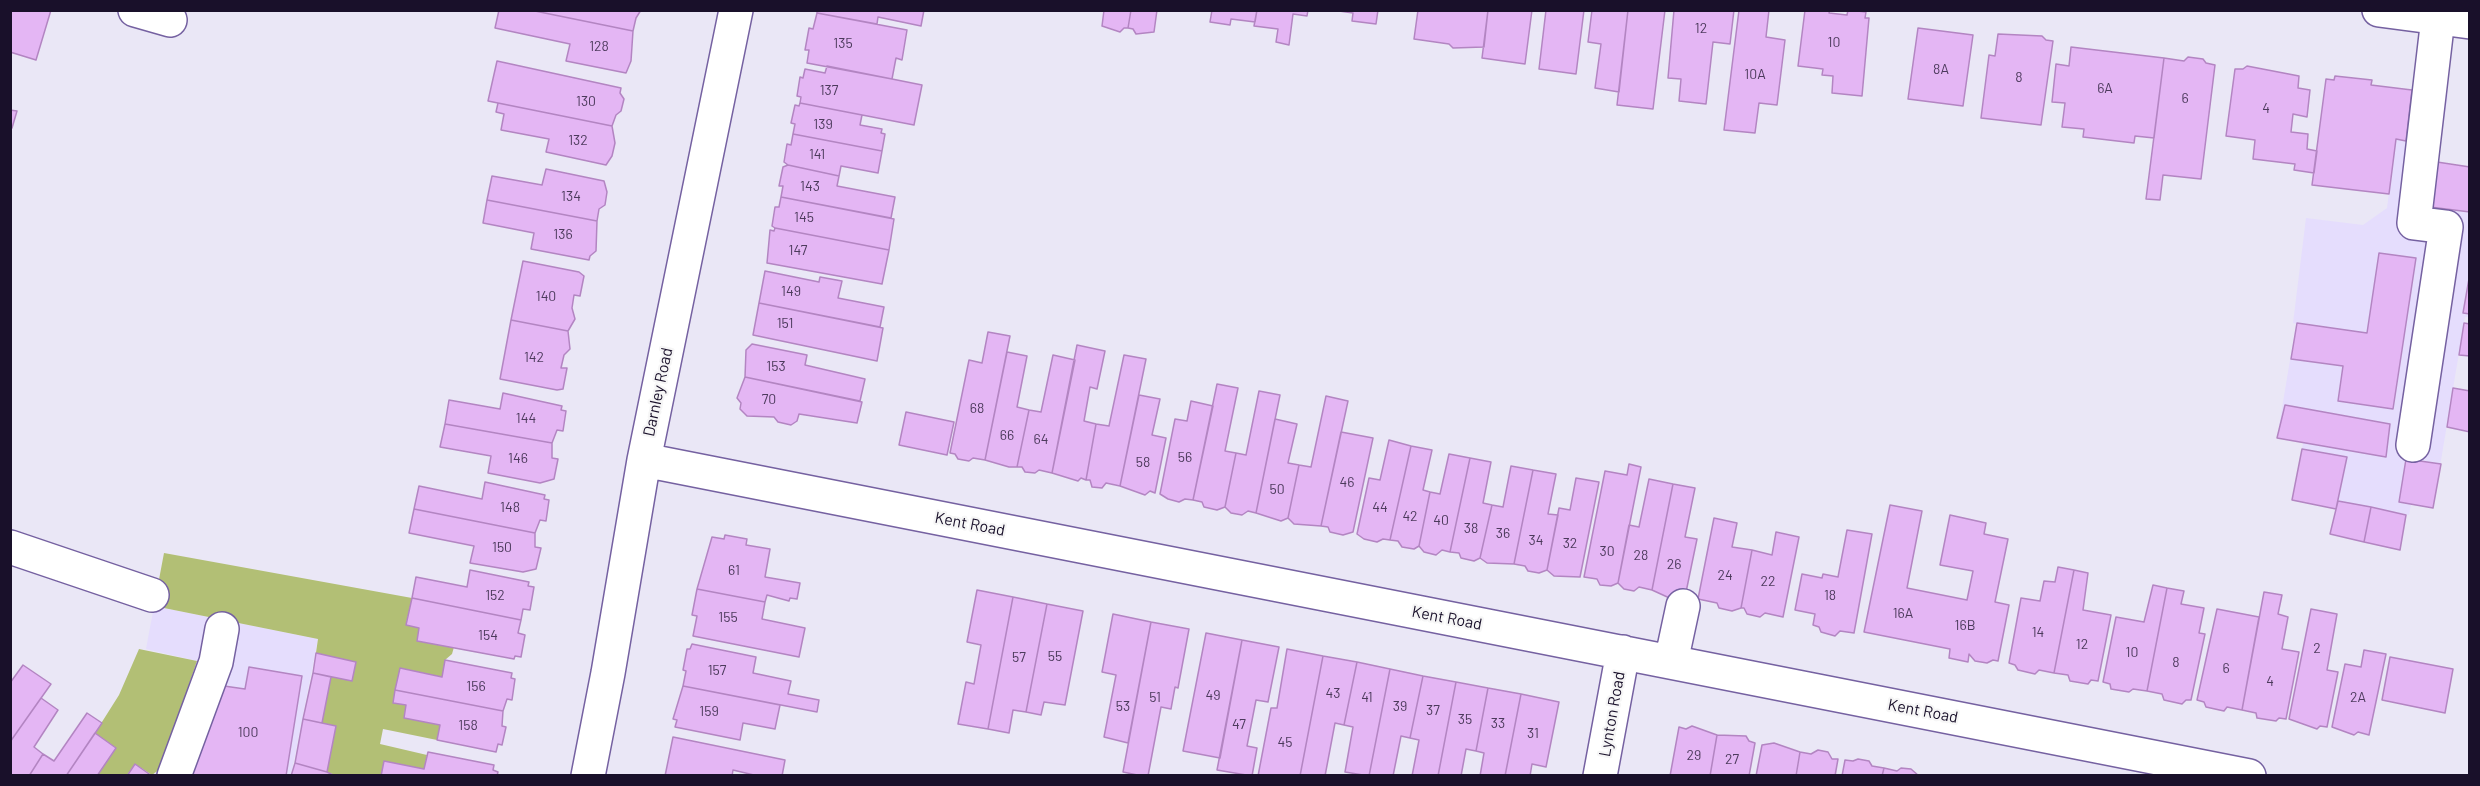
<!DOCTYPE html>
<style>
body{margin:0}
#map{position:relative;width:2480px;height:786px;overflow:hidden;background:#eae7f6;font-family:Barlow,sans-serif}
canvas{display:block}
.frame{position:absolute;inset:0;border:12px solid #19102a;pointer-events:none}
</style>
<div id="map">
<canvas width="2480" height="786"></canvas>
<div class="frame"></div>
</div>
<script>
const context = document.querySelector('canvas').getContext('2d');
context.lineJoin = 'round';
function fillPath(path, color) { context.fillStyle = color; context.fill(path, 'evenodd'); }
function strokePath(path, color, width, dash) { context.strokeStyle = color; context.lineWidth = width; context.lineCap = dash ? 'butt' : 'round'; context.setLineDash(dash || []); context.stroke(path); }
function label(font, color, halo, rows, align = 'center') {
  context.font = font + ' Barlow,sans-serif'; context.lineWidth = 4.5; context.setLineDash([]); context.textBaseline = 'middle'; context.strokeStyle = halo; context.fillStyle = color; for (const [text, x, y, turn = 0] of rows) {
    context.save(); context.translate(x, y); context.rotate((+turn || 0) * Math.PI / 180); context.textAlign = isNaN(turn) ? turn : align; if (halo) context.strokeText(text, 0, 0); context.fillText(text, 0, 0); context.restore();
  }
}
fillPath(new Path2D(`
 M2412,90l36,5 -18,111 39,6 1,105h-5l-1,6 -31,185 -22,-3 -2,10 -71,-14 8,-44 -44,-8 1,-6 -26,-5 19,-114 -3,-1 13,-105 57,7 24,-17 9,-69 9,2z
 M154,606l164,33 -27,136h-136l42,-114 -51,-12z`), '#e5ddfd');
fillPath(new Path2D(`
 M164,553l248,45 -6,26 13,4 35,19 -2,7 -7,6 -3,17 -42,-9 -7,35 13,2 -2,13 36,7 -3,15 -54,-11 -3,15 47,11 -3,14 -40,-8 -3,14h-46l-8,-3 9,-46 -14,-3 9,-46 -18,-4 5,-34 -164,-33z
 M139,649l58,12 -37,108 -8,6 -17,-11 -8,11h-30l19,-27 -21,-15 24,-38z`), '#b2bf75');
const building = new Path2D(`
 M10,10h41l-15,50 -26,-8z
 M499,10h31l103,21 -2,30 -5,12 -60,-12 4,-17 -75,-16z
 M530,10h111l-5,8 -3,13z
 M817,10h107l-3,16 -43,-9 -1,7 -60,-11z
 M1104,10h27l-3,18h-4l-4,4 -18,-6z
 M1131,10h26l-3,22 -18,2 -3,-5 -5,-1z
 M1212,10h45l-2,12 -24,-3 -1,6 -20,-3z
 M1257,10h51l-1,6 -14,-2 -4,31 -13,-3 2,-13 -24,-3z
 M1332,10h46l-2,14 -24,-3 1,-8z
 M1418,10h70l-4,37 -31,1 -4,-4 -35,-5z
 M1488,10h44l-7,54 -43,-6z
 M1546,10h38l-8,64 -37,-5z
 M1592,10h36l-9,82 -24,-4 6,-44 -13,-2z
 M1628,10h37l-12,99 -36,-4z
 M1674,10h60l-4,34 -17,-2 -7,62 -27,-3 2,-22 -13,-1z
 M1739,10h30l-3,27 19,3 -8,65 -18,-2 -4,30 -31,-3z
 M1805,10h25l-1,3 18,2 1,-5 18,2 -1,6h4l-7,78 -30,-3 1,-17 -11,-1 1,-6 -25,-3z
 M817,13l90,17 -5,30 -6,-2 -4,21 -85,-16 2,-13h-4l4,-22 4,1z
 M1918,28l55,7 -10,71 -55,-7z
 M1998,34l44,2 4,4 7,1 -12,84 -60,-7 8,-63 6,1z
 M2071,47l93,11 -10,80 -19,-2 -1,7 -51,-6 1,-8 -22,-2 3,-24 -13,-1 4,-38 13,2z
 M2188,57l15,2 3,4 9,2 -14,114 -38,-4 -3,25 -14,-1 18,-141 20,3z
 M497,61l124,27 -1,5 4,6 -3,12 -5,4 -4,11 -124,-25z
 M827,66l95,19 -8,40 -114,-22 1,-6 -4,-1 3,-19 3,1 2,-9 20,4z
 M2247,66l52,10 -1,12 12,2 -3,27 -14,-3 -2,18 17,2 -1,15 10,2 -3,22 -20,-3 1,-6 -42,-5 2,-19 -29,-4 9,-67h8z
 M2335,76l37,4 -1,5 41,5 -6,51 -10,-2 -7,55 -77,-9 14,-106 8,1z
 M498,103l114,23 3,17 -3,13 -6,9 -60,-13 3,-13 -48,-9 3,-16 -8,-2z
 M800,103l62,12 -2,10 22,4 -1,4 4,1 -3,17 -89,-17 2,-10 -4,-1 4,-18 4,1z
 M10,110l7,1 -5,17h-2z
 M793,134l89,17 -4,22 -37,-7 -2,10 -51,-11 -4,-3 3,-18 4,1z
 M2437,162l33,5v45l-40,-5z
 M788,165l51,11 -2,10 58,11 -4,21 -110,-21 2,-11h-4l4,-19z
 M546,169l58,12 3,11 -2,13 -6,4 -2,12 -110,-21 5,-24 50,9z
 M781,197l113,22 -5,31 -114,-22 -3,-2 3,-19h4z
 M487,200l110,21 -1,30 -6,5 -1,4 -58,-11 3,-16 -51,-10z
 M775,228l114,22 -7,34 -115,-21 3,-33 4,1z
 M2379,253l37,5 -23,151 -55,-8 5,-35 -52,-7 6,-36 70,10z
 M523,261l56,11 5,4 -4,20 -6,-1 -2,13 3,11 -7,12 -57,-11z
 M765,271l54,11 1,-5 22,4 -4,17 46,9 -4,20 -121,-24z
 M2470,273v41l-7,-1z
 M759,303l124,25 -6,33 -124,-26z
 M511,320l57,11 2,18 -6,6 -3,13h6l-4,21 -6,1 -57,-11z
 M2464,323l6,1v32l-11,-1z
 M988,332l22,4 -25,124 -12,-2 -4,3 -11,-2 -3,-5 -5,-1 19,-93 13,3z
 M752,344l55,11 -2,10 60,14 -5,22 -115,-24 1,-27z
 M1077,345l28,6 -8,38 -7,-2 -6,34 12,3 -10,56 -5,-2 -3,3 -26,-8z
 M1007,352l20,4 -10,51 12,3 -12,57h-8l-24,-7z
 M1053,355l22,5 -23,113 -13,-3 -4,3 -10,-1 -3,-5h-5l12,-57 12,2z
 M1124,355l22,4 -26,127 -14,-3 -4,5 -10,-1 -2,-7h-4l10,-56 13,2z
 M745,377l117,25 -5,21 -58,-9 -2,7 -6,4 -13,-3 -4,-5 -27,-1 -7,-7 1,-6 -4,-5z
 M1217,384l21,4 -13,63 11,2 -11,54 -8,3 -13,-3 -2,-5 -9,-2z
 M2453,388l17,3v41l-23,-5z
 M1259,391l21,4 -24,118 -8,-2 -6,4 -11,-2 -6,-6 11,-54 10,2z
 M503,393l59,13 -1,4 5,1 -3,20 -6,-1 -5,13 -107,-19 4,-24 51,9z
 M1139,395l21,4 -8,36 14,3 -11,55 -5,-2 -5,4 -25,-9z
 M1326,396l22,5 -27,125 -27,-2 -6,-6 11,-53 12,2z
 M1191,401l22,5 -20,94 -8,-1 -6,3 -11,-3 -8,-5 15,-75 12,2z
 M2285,405l105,19 -4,33 -109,-19z
 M906,412l48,10 -7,33 -48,-10z
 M1275,419l22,5 -9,39 11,2 -11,53 -7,3 -25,-8z
 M445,424l107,19v15l6,1 -4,20 -14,4 -52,-10 3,-17 -51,-9z
 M1341,432l32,6 -20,94 -10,3 -13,-3 -2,-5 -7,-1z
 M1389,440l22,6 -21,94 -7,-1 -6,3 -13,-3 -7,-5 12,-56 11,2z
 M1411,446l21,4 -9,40 7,2 -11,54 -5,3 -12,-2 -4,-6 -8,-1z
 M2302,449l45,8 -11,52 -44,-9z
 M1449,454l21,4 -20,94 -8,-2 -6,5 -12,-3 -5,-6 11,-54 10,2z
 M1470,458l21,4 -8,41 9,2 -12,53 -6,3 -13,-3 -2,-5 -9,-1z
 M2406,459l35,5 -8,44 -34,-6z
 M1629,464l12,3 -23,116 -7,3 -11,-1 -3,-6 -13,-2 21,-106 22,4z
 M1511,466l22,4 -19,94 -27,-1 -7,-5 12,-53 11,2z
 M1533,470l23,4 -8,40 10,1 -11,55 -8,3 -11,-2 -3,-5 -11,-2z
 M1576,478l23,4 -19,95 -26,-1 -7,-6 12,-62 11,2z
 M1649,479l24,5 -21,106 -13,-3 -5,4 -10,-2 -6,-6 11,-58 10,2z
 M485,482l60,13 -1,4 5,1 -3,21 -6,-1 -5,13 -121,-24 5,-23 63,13z
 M1673,484l22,4 -10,49 12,2 -12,58 -9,4 -24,-11z
 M2338,501l33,6 -7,35 -34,-8z
 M1890,505l32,6 -15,77 60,12 6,-29 -33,-6 10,-50 36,8 -2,11 24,5 -13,63 14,3 -11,56 -5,-1 -6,3 -12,-2 -6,-7 -1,8 -19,-4 1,-9 -86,-17z
 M2371,507l35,8 -6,35 -36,-8z
 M414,509l121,24v14l6,1 -5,21 -13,3 -53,-9 4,-17 -65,-13z
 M1714,518l23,5 -5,24 20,3 -11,58 -9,3 -13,-3 -2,-5 -19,-4z
 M1847,530l25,4 -18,99 -14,-2 -5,5 -14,-4 -2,-5 -6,-2 2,-11 -20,-4 7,-36 20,4 1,-4 15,3z
 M1776,532l23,5 -16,80 -18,-4 -5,4 -13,-3 -3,-6h-3l11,-58 20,5z
 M725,535l22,4 -1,6 24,4 -5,28 35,6 -3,16 -7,-1 -1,3 -22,-6 -2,7 -68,-13 15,-52 12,2z
 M2058,567l16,3 -20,103 -15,-3 -4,4 -17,-4 -3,-5 -6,-2 12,-65 19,3 4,-20 11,1z
 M470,570l59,12 -1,4 6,1 -4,23 -7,-1 -2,11 -109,-22 4,-21 51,10z
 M2074,570l14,3 -5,37 28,5 -13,66 -7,-1 -3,4 -18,-3 -2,-6 -14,-2z
 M2153,585l14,3 -20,103 -14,-2 -4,3 -18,-3 -1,-5 -7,-2 13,-65 28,5z
 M2167,588l17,3 -3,13 23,4 -5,25 6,1 -14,66h-5l-4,4 -18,-4 -2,-6 -15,-3z
 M697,589l68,13 -3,17 43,9 -6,29 -106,-21 4,-20 -5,-1z
 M977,590l36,7 -25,132 -30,-5 8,-42 8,2 7,-39 -14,-3z
 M2264,592l18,3 -4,19 10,3 -6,32 17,3 -13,67 -7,-1 -3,3 -19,-3 -1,-5 -14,-3z
 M1013,597l34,7 -21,108 -13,-2 -4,23 -21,-4z
 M412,598l109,22 -3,13 7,2 -4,22 -6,-1 -1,3 -97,-18 2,-13 -13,-3z
 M1047,604l36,7 -18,94 -21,-3 -3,13 -15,-3z
 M2217,609l42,8 -17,93 -15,-3 -3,4 -18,-4 -2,-5 -7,-2z
 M2311,609l26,5 -10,56 11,2 -11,55 -7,-1 -3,3 -28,-10z
 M1113,614l38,8 -23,121 -24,-6 12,-62 -14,-3z
 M1151,622l38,7 -11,59 -3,-1 -4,22 -10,-2 -13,69h-6l-19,-4z
 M1206,633l36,7 -22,118 -37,-7z
 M1242,640l37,7 -11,55 -12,-2 -9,46 10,2 -5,28 -35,-6z
 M692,644l64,13 -3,16 38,8 -3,13 31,6 -2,12 -134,-26 3,-15 -3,-1 4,-21h3z
 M1287,649l36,7 -23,120h-42l13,-68h6z
 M2364,650l22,4 -17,81 -11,-3 -4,3 -22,-8 13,-63 16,3z
 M316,653l40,9 -4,19 -39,-8z
 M1323,656l34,6 -13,63 -9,-2 -10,53h-25z
 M2390,657l63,12 -8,44 -63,-13z
 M445,660l67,13 -1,5 4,1 -3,21 -5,-1 -4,12 -108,-21 5,-22 42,9z
 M1357,662l33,7 -21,107 -24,-4 8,-45 -9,-2z
 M23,665l28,19 -41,58v-59z
 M249,667l53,9 -16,100h-97l35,-90 21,3z
 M1390,669l33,7 -13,62 -9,-2 -8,40h-24z
 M313,673l18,4 -9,46 -19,-4z
 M1423,676l33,6 -18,94h-26l7,-36 -9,-2z
 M1456,682l32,6 -12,63 -10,-2 -5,27h-23z
 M683,686l97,19 -5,24 -32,-6 -3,17 -65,-13 2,-7 -4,-1z
 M1488,688l33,6 -16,82h-25l4,-23 -8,-2z
 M395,690l108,21 -1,15 4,1 -4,18 -4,-1 -2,8 -59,-12 3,-15 -36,-7 2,-13 -13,-2z
 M1521,694l38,8 -13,65 -14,-3 -2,12h-25z
 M41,698l17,12 -24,37 9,7 -14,22h-19v-34z
 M87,713l15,10 -36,53h-37l14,-22 11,7z
 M303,719l33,7 -9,46 -32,-9z
 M1692,726l25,9 -7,41h-40l9,-49 7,2z
 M95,733l21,15 -19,28h-31z
 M1717,735l29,1 3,5 6,2 -6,33h-39z
 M673,737l112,23 -3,16h-24l-25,-6 -1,6h-67z
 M1774,743l26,9 -4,24h-40l6,-31z
 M1818,750l10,2 4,7h6l-3,17h-39l4,-24 11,2z
 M428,752l66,13 -1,5 5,2 -1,4h-116l3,-15 40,8z
 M1858,759l11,2 3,5 12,2 -2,8h-40l3,-16 8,1z
 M295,763l32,9 8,4h-44z
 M135,764l17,12h-25z
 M1884,768l13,3 4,-3 10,1 8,7h-37z`);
fillPath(building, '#e4b6f4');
strokePath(building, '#b385c2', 1.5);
const minor = new Path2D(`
 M135,10l35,10
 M2379,10l91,12
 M2413,445l33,-218 -32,-4 24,-205
 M644,460l1605,316
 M10,547l142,48
 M1671,662l12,-56
 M174,776l42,-114 6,-33
 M588,776l20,-103 36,-213 92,-450
 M1600,776l23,-124`);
strokePath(minor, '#7561a1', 36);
strokePath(minor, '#fff', 33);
label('14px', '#4c3a5c', null, [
 ["12",1701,28],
 ["10",1834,42],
 ["135",843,43],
 ["128",599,46],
 ["8A",1941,69],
 ["10A",1755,74],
 ["8",2019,77],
 ["6A",2105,88],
 ["137",829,90],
 ["6",2185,98],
 ["130",586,101],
 ["4",2266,108],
 ["139",823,124],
 ["132",578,140],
 ["141",817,154],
 ["143",810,186],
 ["134",571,196],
 ["145",804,217],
 ["136",563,234],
 ["147",798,250],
 ["149",791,291],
 ["140",546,296],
 ["151",785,323],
 ["142",534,357],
 ["153",776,366],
 ["70",769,399],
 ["68",977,408],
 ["144",526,418],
 ["66",1007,435],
 ["64",1041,439],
 ["56",1185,457],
 ["146",518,458],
 ["58",1143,462],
 ["46",1347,482],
 ["50",1277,489],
 ["148",510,507],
 ["44",1380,507],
 ["42",1410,516],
 ["40",1441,520],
 ["38",1471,528],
 ["36",1503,533],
 ["34",1536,540],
 ["32",1570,543],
 ["150",502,547],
 ["30",1607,551],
 ["28",1641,555],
 ["26",1674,564],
 ["61",734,570],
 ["24",1725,575],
 ["22",1768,581],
 ["152",495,595],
 ["18",1830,595],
 ["16A",1903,613],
 ["155",728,617],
 ["16B",1965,625],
 ["14",2038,632],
 ["154",488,635],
 ["12",2082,644],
 ["2",2317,648],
 ["10",2132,652],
 ["55",1055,656],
 ["57",1019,657],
 ["8",2176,662],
 ["6",2226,668],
 ["157",717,670],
 ["4",2270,681],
 ["156",476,686],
 ["43",1333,693],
 ["49",1213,695],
 ["51",1155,697],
 ["41",1367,697],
 ["2A",2358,697],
 ["53",1123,706],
 ["39",1400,706],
 ["37",1433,710],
 ["159",709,711],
 ["35",1465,719],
 ["33",1498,723],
 ["47",1239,724],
 ["158",468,725],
 ["100",248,732],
 ["31",1533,733],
 ["45",1285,742],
 ["29",1694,755],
 ["27",1732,759]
]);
label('16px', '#19102a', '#f6f6f6', [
 ["Darnley Road",658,392,-78],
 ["Kent Road",970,524,11],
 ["Kent Road",1447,618,11],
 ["Kent Road",1923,711,11],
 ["Lynton Road",1612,714,-80]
]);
</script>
